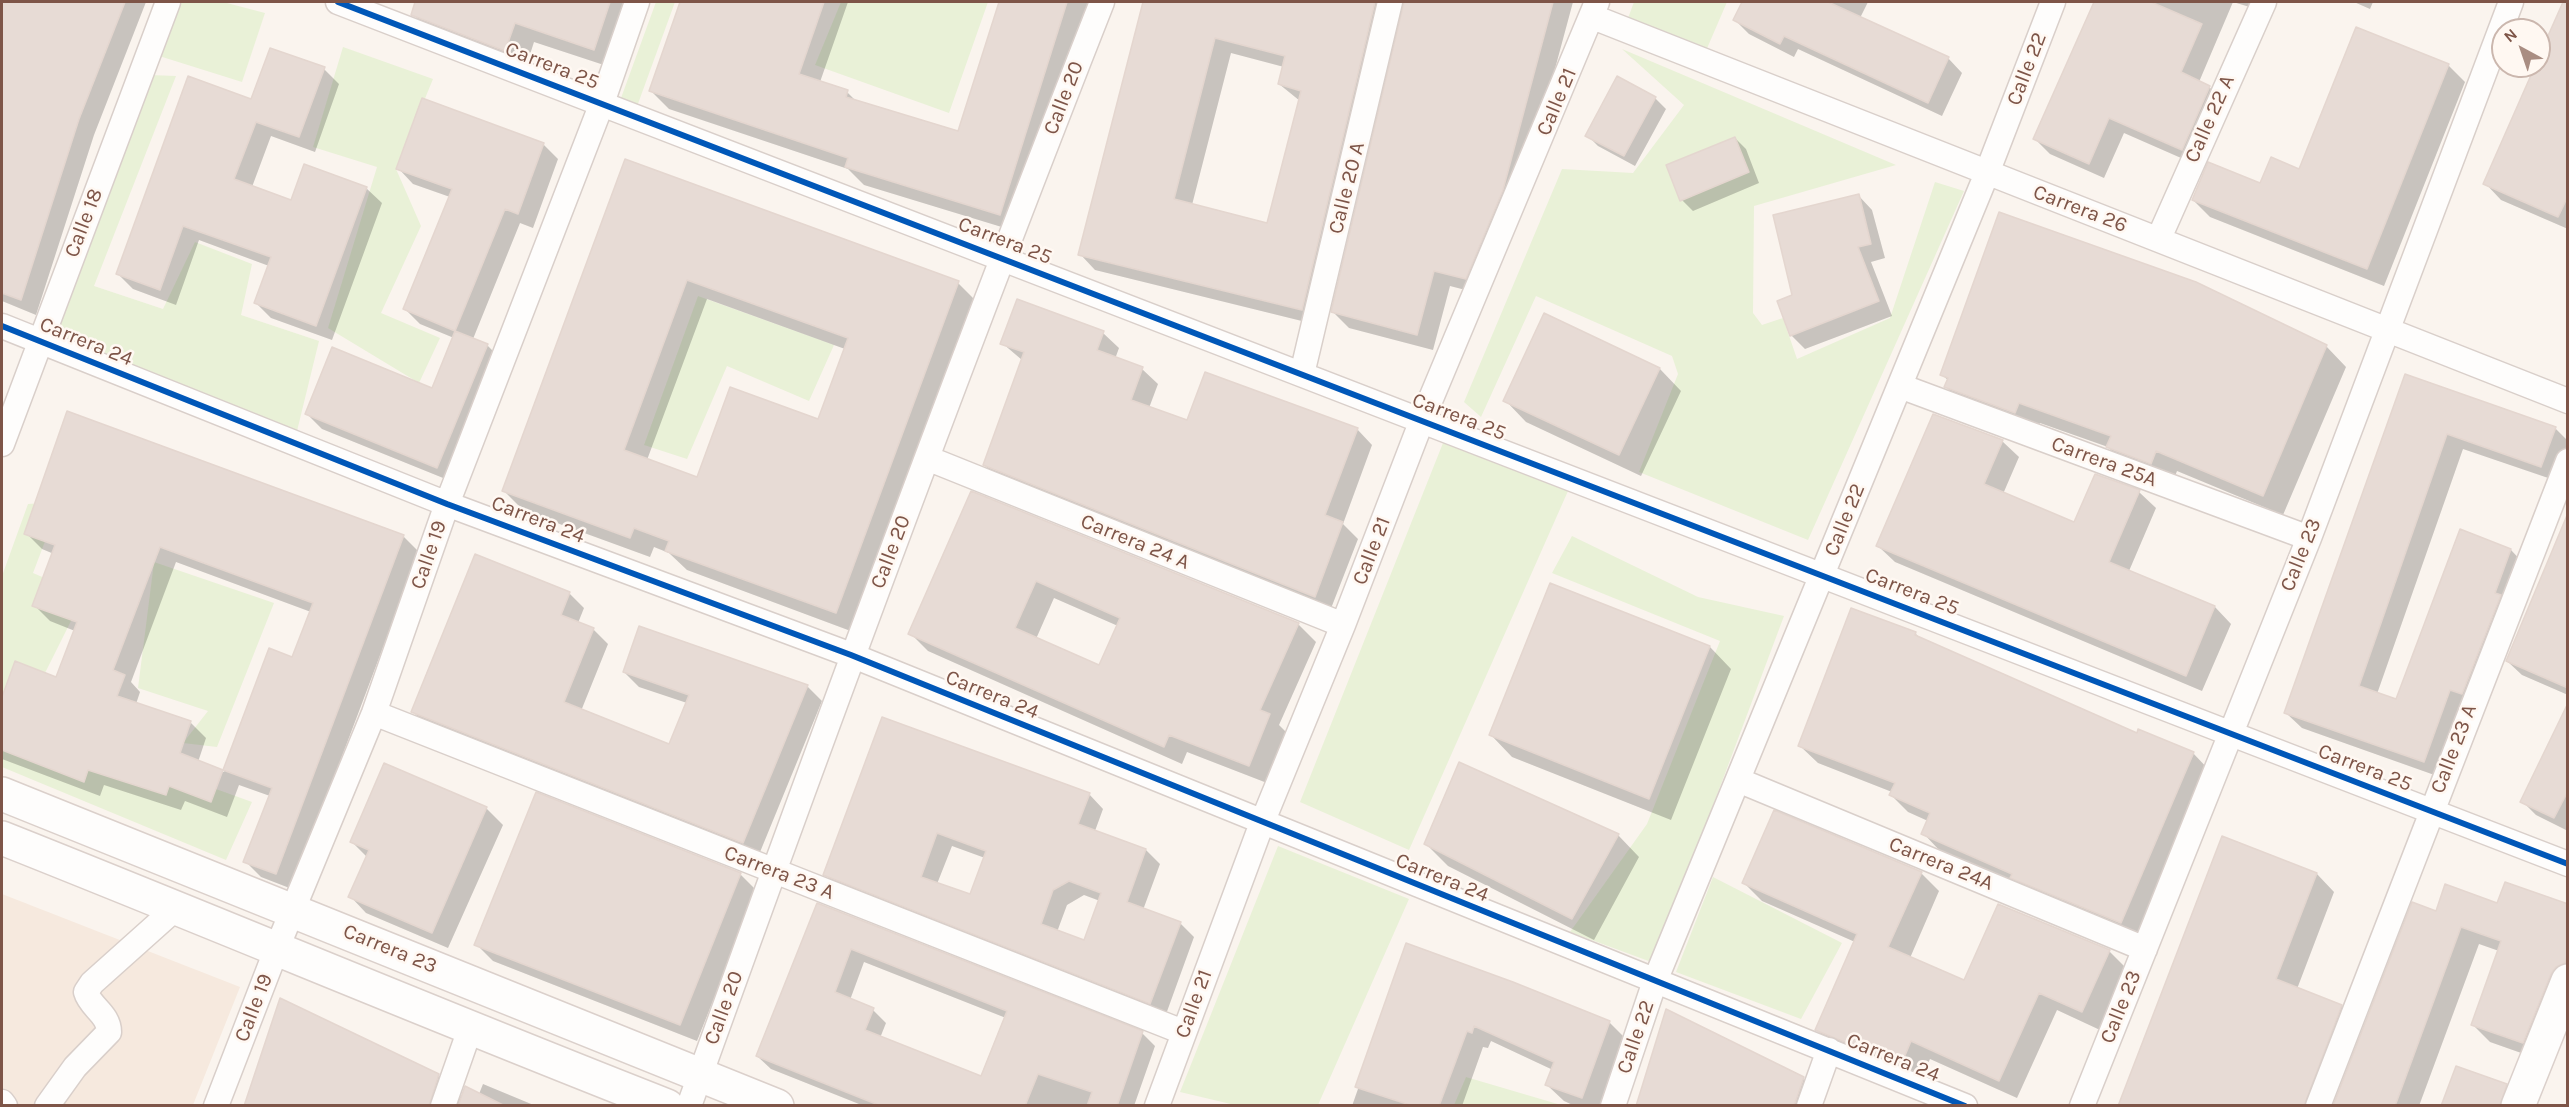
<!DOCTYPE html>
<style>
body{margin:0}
#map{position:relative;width:2569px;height:1107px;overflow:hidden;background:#faf4ee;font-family:Karla,sans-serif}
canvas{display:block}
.frame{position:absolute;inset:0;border:3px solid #7e5548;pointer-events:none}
.north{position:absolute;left:2491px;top:18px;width:60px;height:60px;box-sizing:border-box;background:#fff8f2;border:2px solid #cbb7ae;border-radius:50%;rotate:320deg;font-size:16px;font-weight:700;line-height:24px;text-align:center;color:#7e5548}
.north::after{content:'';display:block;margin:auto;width:21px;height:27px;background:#a98d82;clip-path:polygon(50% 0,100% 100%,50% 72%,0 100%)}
</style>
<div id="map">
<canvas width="2569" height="1107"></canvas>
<div class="frame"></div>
<div class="north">N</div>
</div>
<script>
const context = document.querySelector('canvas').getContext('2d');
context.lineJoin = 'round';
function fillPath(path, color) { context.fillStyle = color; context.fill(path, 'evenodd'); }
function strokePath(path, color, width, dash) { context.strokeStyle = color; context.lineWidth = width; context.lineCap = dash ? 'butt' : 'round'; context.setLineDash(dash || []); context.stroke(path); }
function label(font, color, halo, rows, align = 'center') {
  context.font = font + ' Karla,sans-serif'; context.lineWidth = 5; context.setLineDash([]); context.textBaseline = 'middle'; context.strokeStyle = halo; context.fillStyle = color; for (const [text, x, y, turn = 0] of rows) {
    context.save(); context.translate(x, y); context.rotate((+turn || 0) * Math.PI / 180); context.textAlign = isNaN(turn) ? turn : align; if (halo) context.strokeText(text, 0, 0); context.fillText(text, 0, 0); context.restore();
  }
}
fillPath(new Path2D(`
 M2,894l238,93 -47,118h-191z`), '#f6e9de');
fillPath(new Path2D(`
 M182,2h41l42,11 -23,69 -86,-27z
 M656,2h19l-40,110 -18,-3z
 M841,2h147l-39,111 -134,-48z
 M1634,2h93l-25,58 -78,-31z
 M343,47l90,32 -37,90 25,57 -40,87 59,25 -21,45 -91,-55 49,-161 -64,-20z
 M1622,49l274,116 -142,41 -1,107 9,12 21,-7 14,41 93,-41 45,-136 29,9 -156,349 -169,-68 39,-98 -6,-18 -136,-60 -55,121 -17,-15 98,-233 71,4 51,-68z
 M150,75l26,1 -82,210 69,23 32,-67 57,22 -11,51 78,26 -22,90 -241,-95z
 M698,296l136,49 -25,56 -82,-35 -40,93 -43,-14z
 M1443,443l125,48 -159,359 -109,-48z
 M60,502l-27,71 51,22 -62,124 230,83 -26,58 -224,-93v-191l26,-72z
 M1572,536l126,61 86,19 -130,347 -84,-31 77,-108 73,-183 -168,-68z
 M154,562l120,41 -57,144 -34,-4 25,-32 -70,-23z
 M1278,846l131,53 -91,206h-83l-55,-13z
 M1713,877l129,66 -41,76 -125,-47z
 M1466,1077l95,28h-107z`), '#e9f1d7');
fillPath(new Path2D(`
 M2,2h144l-52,133 -58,180 -34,-14z
 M414,2h222l-23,66 -79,-26 -9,28 -93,-36 -19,-20 4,-12z
 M682,2h166l-28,80 27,10 10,10 102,31 42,-131h89l-72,230 -154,-47 -16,-16 -179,-60 -18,-18z
 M1144,2h429l-55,204 -37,88 -31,-8 -17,64 -84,-22 -16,-16 73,-308 -10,3 -78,318 -223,-55 -15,-16zM1231,53l53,14 -5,17 21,17 -32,124 -76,-20z
 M1744,2h124l-8,16 88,40 14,15 -20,43 -144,-67 -4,8 -45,-23 -14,-14z
 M2095,2h171l-3,9 -30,-9 -34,80 10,5 16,15 -28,63 -73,-32 -20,45 -54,-24 -15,-15z
 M2354,2h19l-3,7z
 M2564,2h4v227l-67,-29 -16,-17 51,-117h3v-7z
 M2448,65l17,17 -81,204 -174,-69 -17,-17 68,-16 39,-13z
 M324,69l15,15 -24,68 -44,-16 -19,51 40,15 74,-14 16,15 -50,137 -61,-22 -15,-15 13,-37 -70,-26 -23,65 -43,-16 -15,-15 134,-173z
 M1655,98l11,11 -31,57 -37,-20 -11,-11z
 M1735,138l11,11 13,34 -66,28 -11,-11z
 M543,144l15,15 -25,69 -13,-5 -47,116 14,6 15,15 -49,122 -131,-53 -15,-15 126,-24 21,-52 -34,-14 -15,-15 45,-112 -37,-13 -15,-16z
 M626,161l332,122 20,20 -122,330 -169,-63 -18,-17 -15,-6 -4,10 -126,-46 -20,-20zM707,299l138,50 -26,72 -121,58 -51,-19z
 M1858,195l14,15 13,48 -14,4 21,54 -87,33 -14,-14 3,-39z
 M1018,301l85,32 16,15 -4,11 27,10 16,15 -9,24 39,14 169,7 15,16 -29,79 15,15 -28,72 -330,-131 -16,-15 38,-105 -20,-17z
 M2326,346l20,21 -63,148 -106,-44 -5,13 -44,-16 -20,-21 -68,-24 -5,10 -68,-25 -21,-21 3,-6 -7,-6z
 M1660,369l21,22 -40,85 -115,-54 -21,-22z
 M2406,376l149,52 13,13v12l-11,28 -94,-32 -86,245 20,7 64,-170 50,19 15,16 -86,211 -138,-49 -16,-15z
 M2002,441l17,16 -16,37 72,30 64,-32 17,16 -27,63 86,36 16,17 -29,67 -307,-129 -17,-16z
 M972,493l326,131 18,18 -37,83 8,8 -20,50 -80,-31 -5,12 -254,-113 -18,-18zM1054,598l64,28 -18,41 -64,-28z
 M2568,519v176l-46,-20 -15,-14z
 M26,533l377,3 16,16 -127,337 -31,-12 -16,-16 25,-65 -31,-11 -12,32 -42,-16 -4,9 -77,-25 -4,11 -98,-37v-58l14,-38 41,16 18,-48 -25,-10 -16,-16 20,-51 -12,-5zM176,562l135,50 -18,46 -23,-8 -46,122 -26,-10 8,-24 -16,-16 -54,-18 4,-12 -9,-10z
 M569,593l15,15 -6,15 15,6 15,15 -27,67 89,35 17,-43 -48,-16 -15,-15 183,14 15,15 -64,156 -330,-130 -15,-15z
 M1915,633l6,6 217,96 55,18 17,18 -72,169 -198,-89 -17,-18 5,-12 -20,-9 -17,-17 1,-3 -74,-29 -18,-17z
 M1710,647l21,22 -60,151 -159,-63 -21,-22z
 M883,719l206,75 14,15 -8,22 51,19 14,14 -17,46 37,13 14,14 -29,80 -326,-128 -14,-15zM952,846l33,12 -14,38 -34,-12zM1084,895l16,6 -15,41 -28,-10 10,-27z
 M2568,739v92l-32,-16 -14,-14z
 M486,808l17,17 -55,123 -82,-35 -16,-17 17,-39 -15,-15z
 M1618,835l21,22 -45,83 -146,-74 -22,-22z
 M1921,873l18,18 -29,67 55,24 144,-31 18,18 -27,61 -43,-20 -40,88 -87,-39 -11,23 -84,-34 -18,-18 38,-88 -93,-41 -18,-18z
 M740,874l17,17 -60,150 -204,-80 -17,-17z
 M2317,874l17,18 -37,97 44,17 18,18 -32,82h-208z
 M817,905l325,128 13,13 -21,60h-270l-93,-37 -14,-13zM864,962l142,56 -24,60 -102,-40 6,-15 -13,-13 -23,-10z
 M2498,905l70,1v88l-27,66 -51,-18 -18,-18 27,-73 -20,-7 -60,162h-84l101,-193z
 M1392,992l217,30 17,17 -25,67h-26l-11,-5 -17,-16 6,-15 -62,-29 -3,7 -5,-1 -21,59h-110z
 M438,1075l24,23 17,-4 4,-10 53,22h-291z
 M1803,1078l20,20 -2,8h-183z
 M2506,1085l18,18 -1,3h-80z`), '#0003');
const building = new Path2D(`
 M2,2h123l-46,117 -58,181 -19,-7z
 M415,2h195l-16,48 -79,-27 -10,28 -94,-36z
 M680,2h144l-25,72 49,16 -2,7 112,34 41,-129h68l-67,213 -155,-48 3,-9 -199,-67z
 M1143,2h232l-73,308 -224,-55zM1215,38l70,18 -7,28 23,7 -34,132 -93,-24z
 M1404,2h149l-50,188 -37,89 -32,-8 -17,64 -86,-23z
 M1742,2h86l121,55 -21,46 -144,-67 -4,8 -47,-24z
 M2094,2h57l51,22 -21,48 29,14 -28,64 -73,-32 -20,46 -56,-25z
 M2563,2h5v194l-10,21 -75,-33 52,-118h4v-10z
 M2356,27l93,37 -82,205 -175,-69 16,-38 52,21 11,-26 28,12z
 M270,48l55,19 -26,70 -43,-15 -22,57 57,21 13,-36 63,23 -51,139 -62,-23 17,-46 -88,-31 -23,64 -44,-16 72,-198 63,23z
 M1617,76l39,21 -32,59 -39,-20z
 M422,98l122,45 -26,71 -13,-5 -50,122 -52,-22 49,-120 -56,-20z
 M1735,137l14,35 -69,29 -14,-36z
 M625,159l334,122 -123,332 -171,-62 4,-10 -35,-13 -4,10 -128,-47zM687,280l161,58 -30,81 -88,-32 -33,90 -73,-27z
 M1859,194l12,50 -13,3 21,54 -89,35 -13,-35 15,-6 -19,-80z
 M1999,212l197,70 131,63 -64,151 -107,-45 -5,13 -45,-17 5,-11 -92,-33 -4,10 -71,-26 4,-9 -8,-3z
 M1017,299l87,32 -7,19 46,17 -12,33 56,20 18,-48 153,56 -33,87 18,7 -28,75 -332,-132 41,-113 -24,-8z
 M1544,313l116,55 -41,87 -116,-54z
 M455,331l33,13 -51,124 -132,-54 27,-67 100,41z
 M2405,374l151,53 -15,40 -94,-33 -88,252 37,13 64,-170 51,20 -16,44 6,2 -39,99 -12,-4 -26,72 -140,-49z
 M67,411l337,124 -128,339 -33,-12 29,-74 -49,-18 -12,32 -42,-16 -3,9 -78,-25 -4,12 -82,-32v-53l13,-36 41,16 21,-55 -45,-16 23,-61 -31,-11zM160,547l153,56 -21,54 -23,-9 -46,122 -43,-17 11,-32 -74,-25 8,-21 -12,-5z
 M1933,414l70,26 -19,44 90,38 21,-48 45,16 -31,72 106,44 -29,70 -310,-130z
 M971,491l328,132 -39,87 10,4 -21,52 -80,-31 -5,12 -256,-113zM1036,581l84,37 -21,47 -84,-37z
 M2568,513v175l-62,-27z
 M475,554l95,38 -9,23 33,13 -30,74 105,42 20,-49 -66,-23 16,-46 169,59 -65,158 -332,-131z
 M1550,583l160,63 -61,153 -160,-64z
 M1851,608l65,24 -1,3 222,98 1,-4 56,23 -73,171 -111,-45 2,-4 -91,-40 9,-21 -41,-18 6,-12 -97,-37z
 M2568,703v88l-14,27 -34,-16z
 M882,717l208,76 -12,31 68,25 -19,53 54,20 -31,82 -327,-129zM937,833l49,18 -16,43 -49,-17zM1069,881l32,12 -17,47 -43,-16 12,-34z
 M1459,762l160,72 -47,85 -148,-75z
 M384,763l103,44 -55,126 -84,-36 21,-47 -19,-8z
 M536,792l205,81 -61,152 -206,-80z
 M1774,810l148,62 -34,75 76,33 34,-76 112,46 -28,62 -43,-19 -40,88 -88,-40 -10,24 -86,-35 42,-96 -115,-51z
 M2222,836l95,37 -41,106 66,26 -38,101h-186z
 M2505,882l63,22v51l-3,8 -9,4 -5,7 -28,69 -52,-18 30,-84 -40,-14 -66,179h-62l79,-204 24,9 9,-27 52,19z
 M817,903l326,128 -26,75h-30l5,-14 -54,-18 -13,32h-144l-125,-50zM851,949l156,62 -26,65 -116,-46 9,-22 -39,-16z
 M1406,943l107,39 97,39 -28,77 -37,-13 9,-23 -80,-36 -2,7 -5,-2 -28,75h-26l-58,-19z
 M280,998l159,76 -10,32h-185z
 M1666,1009l138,68 -10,29h-158z
 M2456,1066l51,18 -7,22h-59z
 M465,1086l40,20h-47z`);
fillPath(building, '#e7dbd5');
strokePath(building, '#e4d6cf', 1.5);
const street = new Path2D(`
 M338,2l2230,862
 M1593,17l975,384
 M2159,238l105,-236
 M2,326l445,178 404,151 1114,451
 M1302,374l88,-372
 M1900,386l409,152
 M2,444l166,-442
 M927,458l416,167
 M374,713l809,319
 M1738,780l407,169
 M2,1102l3,4
 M47,1106l28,-39 34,-35c0,-18 -19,-25 -23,-40l6,-9 85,-76
 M216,1106l61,-158 97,-235 73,-209 155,-401 35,-101
 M443,1106l27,-77
 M689,1106c133,-370 269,-739 413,-1104
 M1157,1106l105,-283 81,-198 79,-205 175,-418
 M1613,1106l42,-125 332,-808 66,-171
 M1809,1106l20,-56
 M2082,1106l227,-568 202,-536
 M2318,1106l250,-645`);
const secondary = new Path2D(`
 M2,794l775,312
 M2,838c222,88 442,181 665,268
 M2518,1106l50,-125`);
strokePath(street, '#d9cfca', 27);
strokePath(secondary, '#dbd0cb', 36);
strokePath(street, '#fefdfc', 24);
strokePath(secondary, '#fefdfc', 33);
strokePath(new Path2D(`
 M338,2l2230,862
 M2,326l445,178 404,151 1114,451`), '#0057b8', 6);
label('21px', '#7e5548', '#fff8f2', [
 ["Carrera 25",552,66,21],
 ["Calle 22",2027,69,-69],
 ["Calle 20",1064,98,-69],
 ["Calle 21",1557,102,-67],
 ["Calle 22 A",2210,119,-66],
 ["Calle 20 A",1347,188,-76],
 ["Carrera 26",2080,209,21],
 ["Calle 18",84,223,-69],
 ["Carrera 25",1005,241,21],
 ["Carrera 24",86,342,22],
 ["Carrera 25",1459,417,21],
 ["Carrera 25A",2104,462,20],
 ["Carrera 24",538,520,21],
 ["Calle 22",1845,520,-68],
 ["Carrera 24 A",1135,542,22],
 ["Calle 21",1372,551,-69],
 ["Calle 20",891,552,-69],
 ["Calle 19",429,555,-71],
 ["Calle 23",2301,555,-68],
 ["Carrera 25",1912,592,21],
 ["Carrera 24",992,695,22],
 ["Calle 23 A",2454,749,-69],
 ["Carrera 25",2365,768,21],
 ["Carrera 24A",1941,864,22],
 ["Carrera 23 A",779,873,21],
 ["Carrera 24",1442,878,22],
 ["Carrera 23",390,949,22],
 ["Calle 21",1194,1004,-70],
 ["Calle 23",2121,1007,-68],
 ["Calle 19",254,1008,-69],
 ["Calle 20",724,1008,-70],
 ["Calle 22",1636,1037,-71],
 ["Carrera 24",1893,1058,22]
]);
</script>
